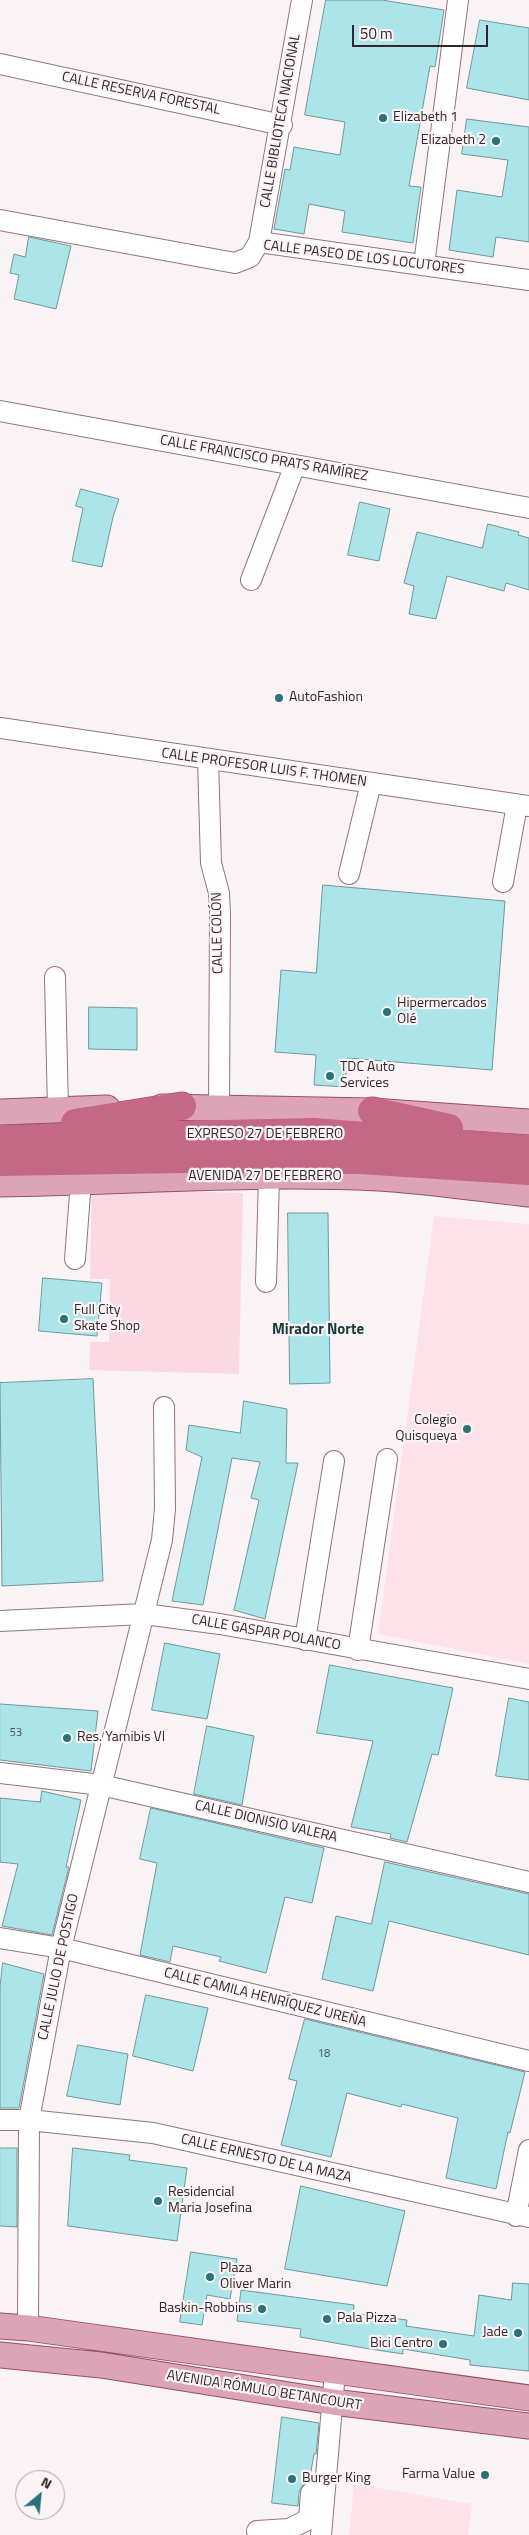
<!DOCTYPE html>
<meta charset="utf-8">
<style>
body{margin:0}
#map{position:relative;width:529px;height:2535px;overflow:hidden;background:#faf3f5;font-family:"Titillium Web",sans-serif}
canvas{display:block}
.north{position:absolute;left:15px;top:2470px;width:50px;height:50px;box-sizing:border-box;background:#faf3f5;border:1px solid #aaa1a3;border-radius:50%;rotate:28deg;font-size:14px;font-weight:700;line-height:20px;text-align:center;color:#332529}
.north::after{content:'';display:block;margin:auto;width:18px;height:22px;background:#287278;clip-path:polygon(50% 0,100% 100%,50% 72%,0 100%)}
.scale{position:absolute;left:352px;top:25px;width:136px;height:22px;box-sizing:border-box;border:2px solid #332529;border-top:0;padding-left:6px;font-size:15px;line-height:18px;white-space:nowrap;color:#332529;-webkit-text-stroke:4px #faf3f5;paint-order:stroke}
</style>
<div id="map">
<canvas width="529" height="2535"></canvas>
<div class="north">N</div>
<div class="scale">50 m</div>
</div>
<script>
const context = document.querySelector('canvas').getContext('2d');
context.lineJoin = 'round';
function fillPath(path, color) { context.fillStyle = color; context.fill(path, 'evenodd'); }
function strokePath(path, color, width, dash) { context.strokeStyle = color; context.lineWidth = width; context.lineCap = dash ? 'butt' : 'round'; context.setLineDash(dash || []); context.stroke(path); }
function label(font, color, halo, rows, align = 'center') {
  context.font = font + ' "Titillium Web",sans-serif'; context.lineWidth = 4.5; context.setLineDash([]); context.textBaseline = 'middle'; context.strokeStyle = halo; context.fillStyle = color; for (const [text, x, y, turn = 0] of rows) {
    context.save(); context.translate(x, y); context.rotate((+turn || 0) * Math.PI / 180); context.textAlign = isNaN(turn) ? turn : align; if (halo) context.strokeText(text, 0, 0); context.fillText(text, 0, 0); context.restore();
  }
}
fillPath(new Path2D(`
 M434,1216l95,8v440l-151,-30z
 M354,2484l118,20 -4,31h-119z`), '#fee2e9');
fillPath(new Path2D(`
 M92,1189l151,4 -4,181 -150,-4 1,-28h19l1,-63h-20z`), '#fad9e2');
const building = new Path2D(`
 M326,0h56l62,10 -9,57 -5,-1 -21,120 12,1 -8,56 -71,-11 3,-21 -36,-7 -5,30 -30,-5 11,-60 5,1 4,-23 46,8 5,-33 -40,-7z
 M480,20l49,8v72l-62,-12z
 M467,119l62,8v115l-33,-5 -3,20 -44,-7 8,-60 45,7 6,-37 -46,-6z
 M29,237l42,9 -15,63 -42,-10 5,-24 -9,-2 4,-19 11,3z
 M81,489l38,10 -6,18 -11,50 -30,-6 11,-53 -7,-2z
 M360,502l30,7 -11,52 -31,-6z
 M488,524l31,8 -1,3 11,3v52l-23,-7 -2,8 -57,-15 -11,43 -27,-5 5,-28 -10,-3 13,-51 65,16z
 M323,885l182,16 -13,169 -145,-12 -2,29 -31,-2 2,-30 -41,-3 6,-82 35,3z
 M89,1007l48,1v42l-48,-1z
 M288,1213h40l2,170 -40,1z
 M43,1278l59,5 -5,53 -58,-5z
 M93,1379l10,202 -101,5 -2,-203z
 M244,1401l43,8 -1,54h12l-33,156 -31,-9 25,-110 -8,-2 9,-36 -28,-4 -29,147 -31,-4 30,-144 -16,-7 3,-25 51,8z
 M165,1643l55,11 -13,65 -55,-9z
 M330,1665l123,23 -15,67 -6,-1 -25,88 -17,-4 1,-4 -40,-7 22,-86 -56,-8z
 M509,1698l20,4v78l-33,-4z
 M0,1704l98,7 -7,60 -91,-11z
 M207,1726l47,10 -12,69 -48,-11z
 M42,1791l39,9 -15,67h3l-17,68 -50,-9 16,-62 -18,-2v-64l40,4z
 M151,1808l173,40 -12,55 -27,-6 -19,76 -47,-12 2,-4 -48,-11 -3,16 -30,-7 17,-92 -17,-4z
 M385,1862l144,32v61l-140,-34 -16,70 -51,-12 14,-63 35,8z
 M3,1963l41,11 -25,134h-19v-121z
 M146,1995l62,13 -15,63 -60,-15z
 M305,2019l220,53 -15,61 -2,-1 -12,57 -50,-11 12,-60 -56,-14 -1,3 -54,-14 -16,64 -50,-12 16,-64 -8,-2z
 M78,2045l50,9 -8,51 -53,-9z
 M0,2148h17v79l-17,-1z
 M73,2148l57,7 -1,5 58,8 -10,73 -109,-15z
 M301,2186l104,25 -18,75 -102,-17z
 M191,2252l46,7 -7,40 -23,-4 -5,30 -22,-3z
 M513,2283l16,1v87l-59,-6v-5l-67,-11v5l-39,-6 -64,-11 1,-8 -64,-8 4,-31 113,15 -1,8 54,7 -1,6 68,10 5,-41 32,5z
 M282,2417l37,6 -3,31h-2l-5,28 -7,4 -3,6 -1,14 -26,-3z`);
fillPath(building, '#abe4e9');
strokePath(building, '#71979b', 1);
const minor = new Path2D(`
 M0,64l282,61
 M0,220l235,43 15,-6 9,-15 43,-242
 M259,242l270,38
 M424,265l34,-265
 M0,411l529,97
 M251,580l44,-115
 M0,728l529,78
 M208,760l3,103 8,30 1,21 -1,194
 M349,874l22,-91
 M503,882l14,-77
 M55,977l3,133
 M75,1259l6,-78
 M266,1282l3,-105
 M0,1621l144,-7 76,10 309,55
 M305,1640l29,-179
 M358,1650l29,-191
 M0,1773l101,12 428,97
 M0,1938l61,10 468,113
 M0,2120h29l124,13 376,84
 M516,2216l13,-66
 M28,2328l1,-208 32,-172 101,-408 3,-31 -1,-102
 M257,2531l32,-2 20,-10 2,-26
 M321,2535l14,-163`);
const major = new Path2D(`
 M162,1107l210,4 157,11
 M0,1112l107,-4
 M0,1184c126,-2 252,-12 378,-6 51,3 101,11 151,16
 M0,2326l28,2 501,70
 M0,2355l101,10 232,37 196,24`);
const highway = new Path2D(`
 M372,1111l77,17
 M75,1123l107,-17
 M0,1139l314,-7 215,17
 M0,1162l183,-3 177,1 169,11`);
strokePath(minor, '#94747c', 22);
strokePath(major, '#925165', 27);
strokePath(highway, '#925165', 29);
strokePath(minor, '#fff', 20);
strokePath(major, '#dca4b6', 25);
strokePath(highway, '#c56886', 28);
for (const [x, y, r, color] of [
 [383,118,5,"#287278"],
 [496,141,5,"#287278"],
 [279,698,5,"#287278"],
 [387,1012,5,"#287278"],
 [330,1076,5,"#287278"],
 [64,1319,5,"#287278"],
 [467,1429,5,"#287278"],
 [67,1738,5,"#287278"],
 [158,2201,5,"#287278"],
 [210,2277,5,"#287278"],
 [262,2309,5,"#287278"],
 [327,2319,5,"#287278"],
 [518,2333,5,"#287278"],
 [443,2344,5,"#287278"],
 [485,2475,5,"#287278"],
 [292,2479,5,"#287278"]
]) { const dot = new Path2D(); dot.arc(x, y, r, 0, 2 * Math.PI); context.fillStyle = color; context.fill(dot); strokePath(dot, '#faf3f5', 2); }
label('11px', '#515559', null, [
 ["53",16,1733],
 ["18",324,2054]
]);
label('14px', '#332529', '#faf3f5', [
 ["CALLE RESERVA FORESTAL",141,94,12],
 ["CALLE BIBLIOTECA NACIONAL",281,121,-80],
 ["CALLE PASEO DE LOS LOCUTORES",364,258,7],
 ["CALLE FRANCISCO PRATS RAMÍREZ",264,459,10],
 ["CALLE PROFESOR LUIS F. THOMEN",264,768,8],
 ["CALLE COLÓN",218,933,-91],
 ["EXPRESO 27 DE FEBRERO",265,1135],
 ["AVENIDA 27 DE FEBRERO",265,1177],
 ["CALLE GASPAR POLANCO",266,1633,10],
 ["CALLE DIONISIO VALERA",266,1822,13],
 ["CALLE JULIO DE POSTIGO",59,1967,-78],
 ["CALLE CAMILA HENRÍQUEZ UREÑA",265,1998,14],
 ["CALLE ERNESTO DE LA MAZA",266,2159,13],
 ["AVENIDA RÓMULO BETANCOURT",264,2391,9]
]);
label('14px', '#332529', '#faf3f5', [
 ["Elizabeth 1",393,118],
 ["Elizabeth 2",486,141,"right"],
 ["AutoFashion",289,698],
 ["Hipermercados",397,1004],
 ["Olé",397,1020],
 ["TDC Auto",340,1068],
 ["Services",340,1084],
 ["Full City",74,1311],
 ["Skate Shop",74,1327],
 ["Colegio",457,1421,"right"],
 ["Quisqueya",457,1437,"right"],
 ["Res. Yamibis VI",77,1738],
 ["Residencial",168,2193],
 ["Maria Josefina",168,2209],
 ["Plaza",220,2269],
 ["Oliver Marin",220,2285],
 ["Baskin-Robbins",252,2309,"right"],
 ["Pala Pizza",337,2319],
 ["Jade",508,2333,"right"],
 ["Bici Centro",433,2344,"right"],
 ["Farma Value",475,2475,"right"],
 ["Burger King",302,2479]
], 'left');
label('bold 15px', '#183a3d', '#faf3f5', [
 ["Mirador Norte",318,1330]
]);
</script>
